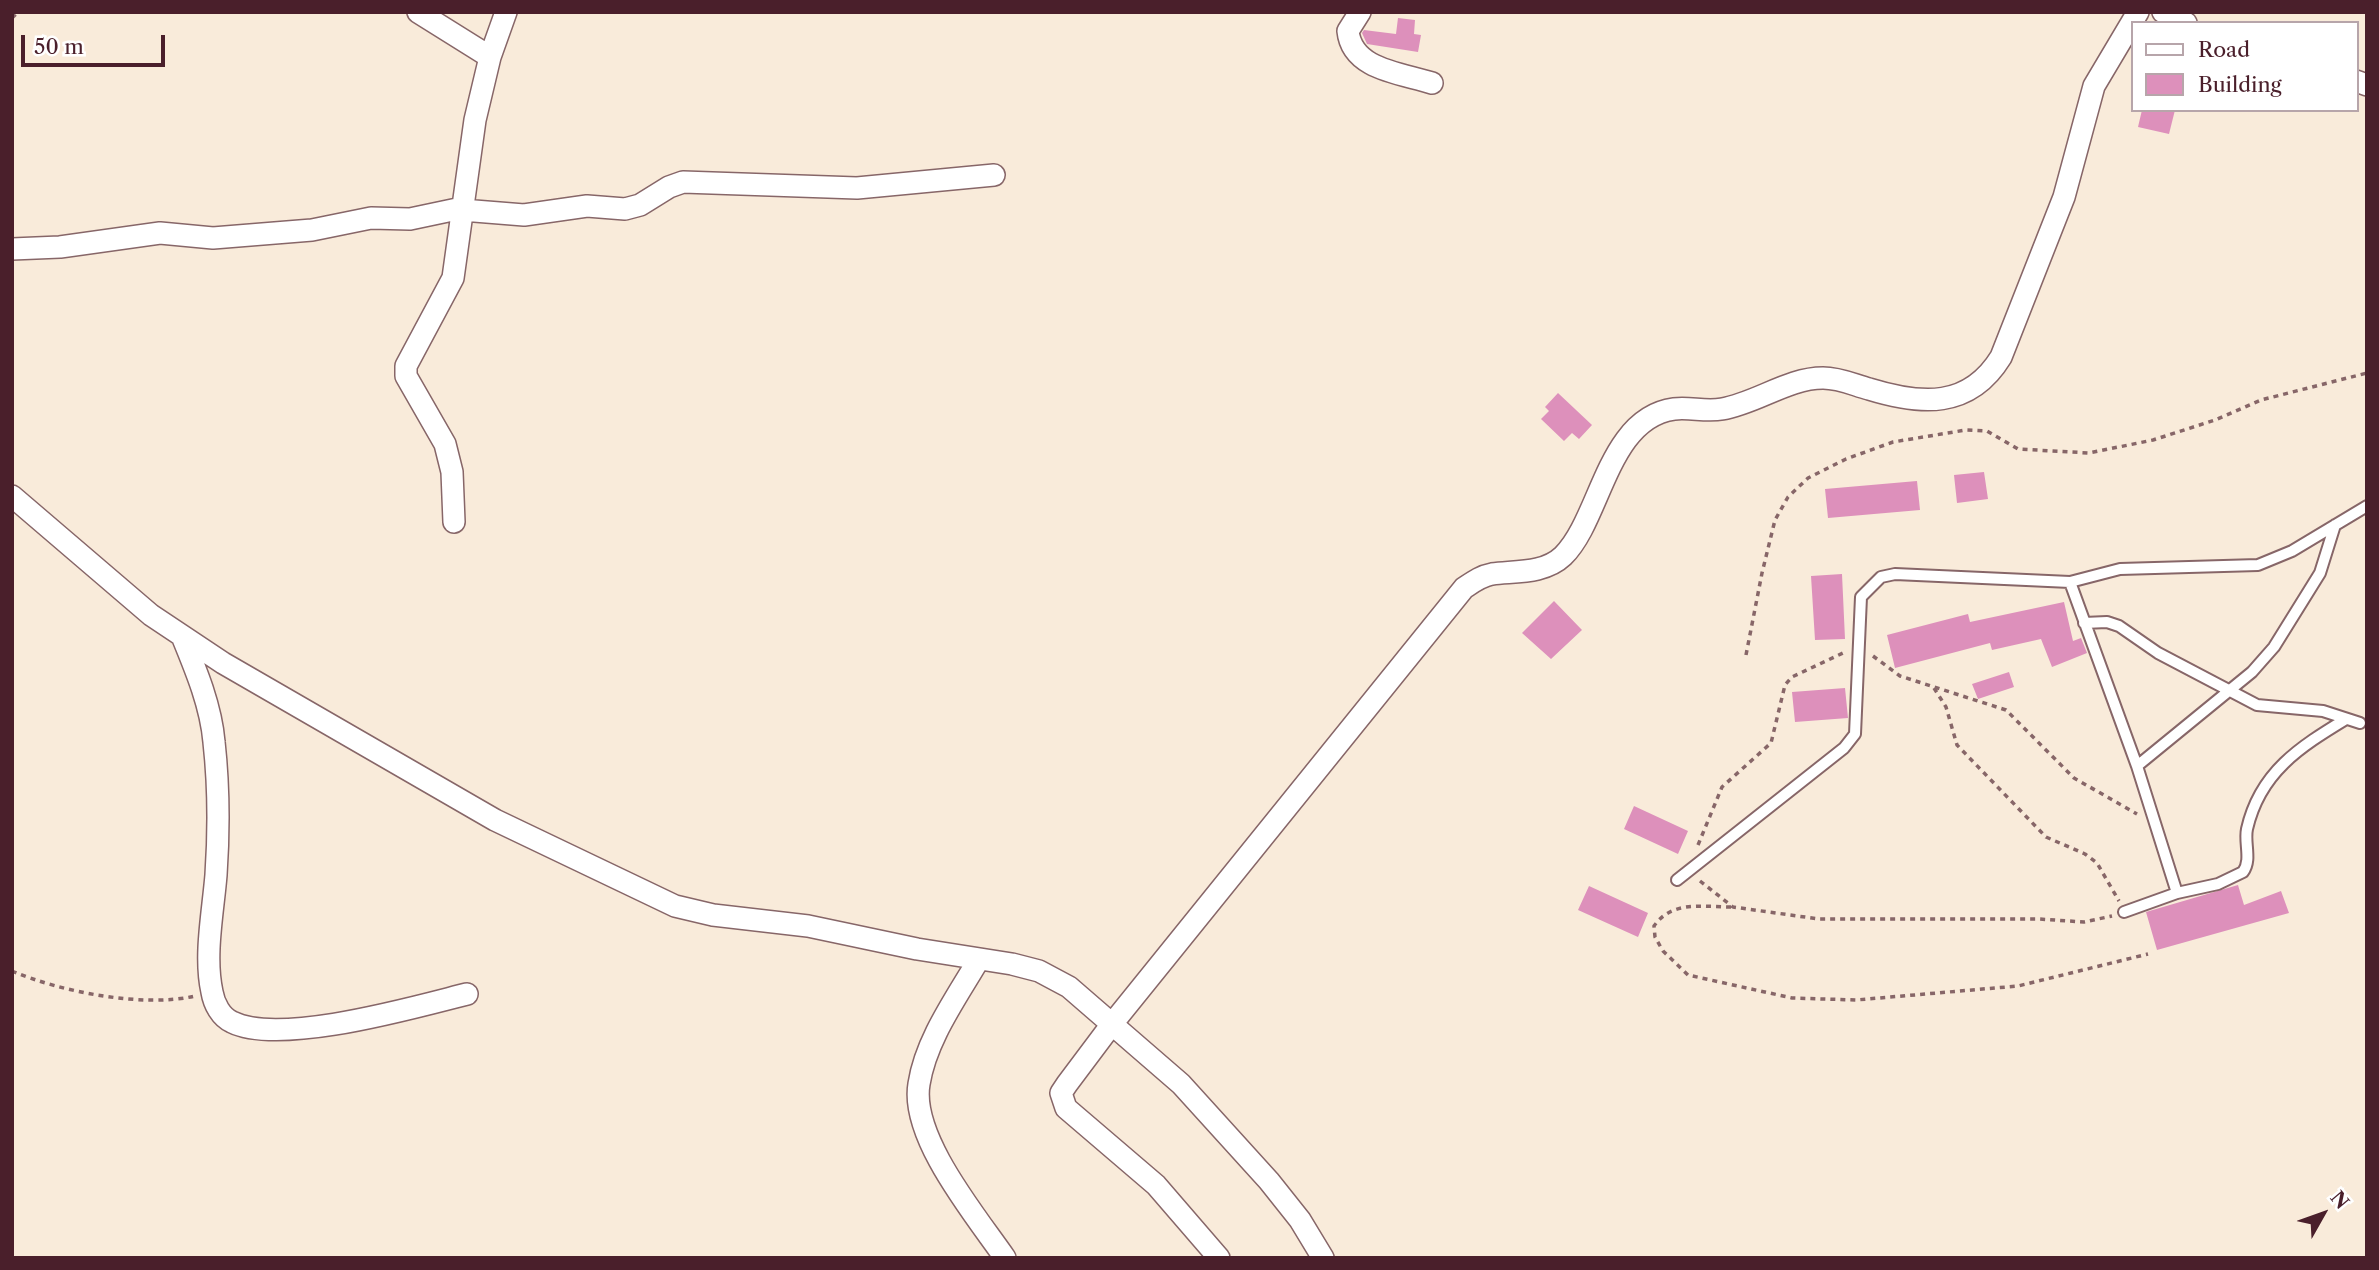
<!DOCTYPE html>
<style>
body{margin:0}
#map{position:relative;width:2379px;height:1270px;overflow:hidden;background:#f9ebda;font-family:"Libre Caslon Text",serif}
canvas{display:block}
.frame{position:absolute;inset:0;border:14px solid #4a1f2b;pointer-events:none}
.legend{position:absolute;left:2131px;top:21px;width:228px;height:91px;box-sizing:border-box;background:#fff;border:2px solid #b7a5aa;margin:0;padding:9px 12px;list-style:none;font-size:21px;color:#4a1f2b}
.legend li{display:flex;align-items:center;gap:14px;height:35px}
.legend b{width:35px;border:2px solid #b7a5aa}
.north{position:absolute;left:2288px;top:1179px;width:70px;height:70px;-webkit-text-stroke:5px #fff;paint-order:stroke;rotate:50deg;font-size:19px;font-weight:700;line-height:28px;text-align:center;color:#4a1f2b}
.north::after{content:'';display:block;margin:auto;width:24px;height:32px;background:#4a1f2b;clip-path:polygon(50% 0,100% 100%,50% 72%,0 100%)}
.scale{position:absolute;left:21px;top:35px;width:144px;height:32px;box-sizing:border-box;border:4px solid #4a1f2b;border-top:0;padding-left:9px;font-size:21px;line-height:24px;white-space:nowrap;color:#4a1f2b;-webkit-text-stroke:5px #fff;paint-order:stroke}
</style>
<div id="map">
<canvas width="2379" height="1270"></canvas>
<div class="frame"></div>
<ul class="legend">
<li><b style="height:9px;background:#fff"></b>Road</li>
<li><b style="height:19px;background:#dd90bb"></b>Building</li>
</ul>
<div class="north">N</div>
<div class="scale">50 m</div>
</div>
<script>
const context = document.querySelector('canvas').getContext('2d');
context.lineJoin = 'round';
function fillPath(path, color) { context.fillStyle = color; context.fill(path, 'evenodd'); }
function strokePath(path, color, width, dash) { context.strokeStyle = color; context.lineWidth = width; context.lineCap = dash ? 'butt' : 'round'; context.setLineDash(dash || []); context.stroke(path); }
fillPath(new Path2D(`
 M1398,18l17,2 -1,14 7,1 -3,17 -51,-8 -5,-11 2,-3 32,4z
 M2142,110h33l-6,24 -31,-7z
 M1558,393l34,32 -13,14 -7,-6 -8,8 -23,-22 8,-8 -4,-4z
 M1984,472l4,27 -31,4 -3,-28z
 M1917,481l3,29 -92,8 -3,-29z
 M1842,574l3,65 -30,1 -4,-64z
 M1554,601l28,29 -31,29 -29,-26z
 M2064,602l9,39 8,-3 6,15 -35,14 -11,-28 -49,11 -2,-7 -95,25 -8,-33 81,-21 2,8z
 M2009,672l5,15 -36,12 -6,-15z
 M1845,688l3,30 -53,4 -3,-30z
 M1634,806l54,25 -10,23 -54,-25z
 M2238,885l6,20 37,-14 8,22 -132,37 -11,-38z
 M1589,886l59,27 -10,24 -60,-27z`), '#dd90bb');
const lane = new Path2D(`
 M2070,582l67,184 40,127
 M2084,623l23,-1 12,4 39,27 99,52 66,6 37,12
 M2137,766l115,-94 22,-25 46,-74 15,-48
 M1677,880l167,-132 11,-14 6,-137 20,-20 14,-3 175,8 50,-13 138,-4 34,-14 75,-45
 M2124,912l53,-19 41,-9 25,-12c9,-12 1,-29 4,-43 13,-57 53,-82 99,-110`);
const street = new Path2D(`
 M418,12l72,45
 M1360,12l-12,19c4,39 53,42 84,52
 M2163,12l23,11
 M2356,81l11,4
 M462,210l62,5 63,-9 38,3 15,-4 29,-18 14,-5 174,6 137,-13
 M12,249l48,-2 100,-14 53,5 99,-8 59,-12 39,1 52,-11
 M12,496l139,119 72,48 272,157 180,86 38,9 95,11 109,23 95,15 27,7 30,16 112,97 88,97 31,39 23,38
 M454,522l-2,-50 -7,-28 -39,-68v-10l47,-88 22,-158 15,-63 16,-45
 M182,636c14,34 29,70 32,106 5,45 5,89 2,133 -3,37 -12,81 -4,117 2,12 9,25 20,30 48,24 183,-15 235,-28
 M979,959c-22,38 -53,80 -60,125 -9,53 57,132 86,174
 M1219,1258l-63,-73 -90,-77 -5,-15 6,-9 45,-60 352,-436c9,-6 17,-12 28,-14 23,-3 52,0 71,-18 38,-37 44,-138 111,-147 16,-2 32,3 48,0 35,-6 66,-31 101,-31 17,0 31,7 46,11 52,16 100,20 132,-32l63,-160 30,-111 44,-74`);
strokePath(lane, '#876668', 14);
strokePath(street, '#876668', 24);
strokePath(new Path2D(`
 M12,18l6,-6
 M1746,655l16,-82 13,-53 13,-23 20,-19 38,-19 47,-17 73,-12 21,1 31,18 71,4 64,-13 62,-20 46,-20 106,-27
 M1873,656l27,20 106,34 68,68 63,36
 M1934,688l12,19 11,38 89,92 39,17 12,9 22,38
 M1698,845l24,-58 49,-44 14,-58 7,-8 53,-25
 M1700,881l33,26 86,12h220l45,3 28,-6
 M1731,907c-28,0 -59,-7 -77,19l1,11 8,14 25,24 104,23 64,2 162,-14 130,-32
 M12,971c49,21 132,37 183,25`), '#876668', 3.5, [5, 5]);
strokePath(lane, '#fff', 10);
strokePath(street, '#fff', 21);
</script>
